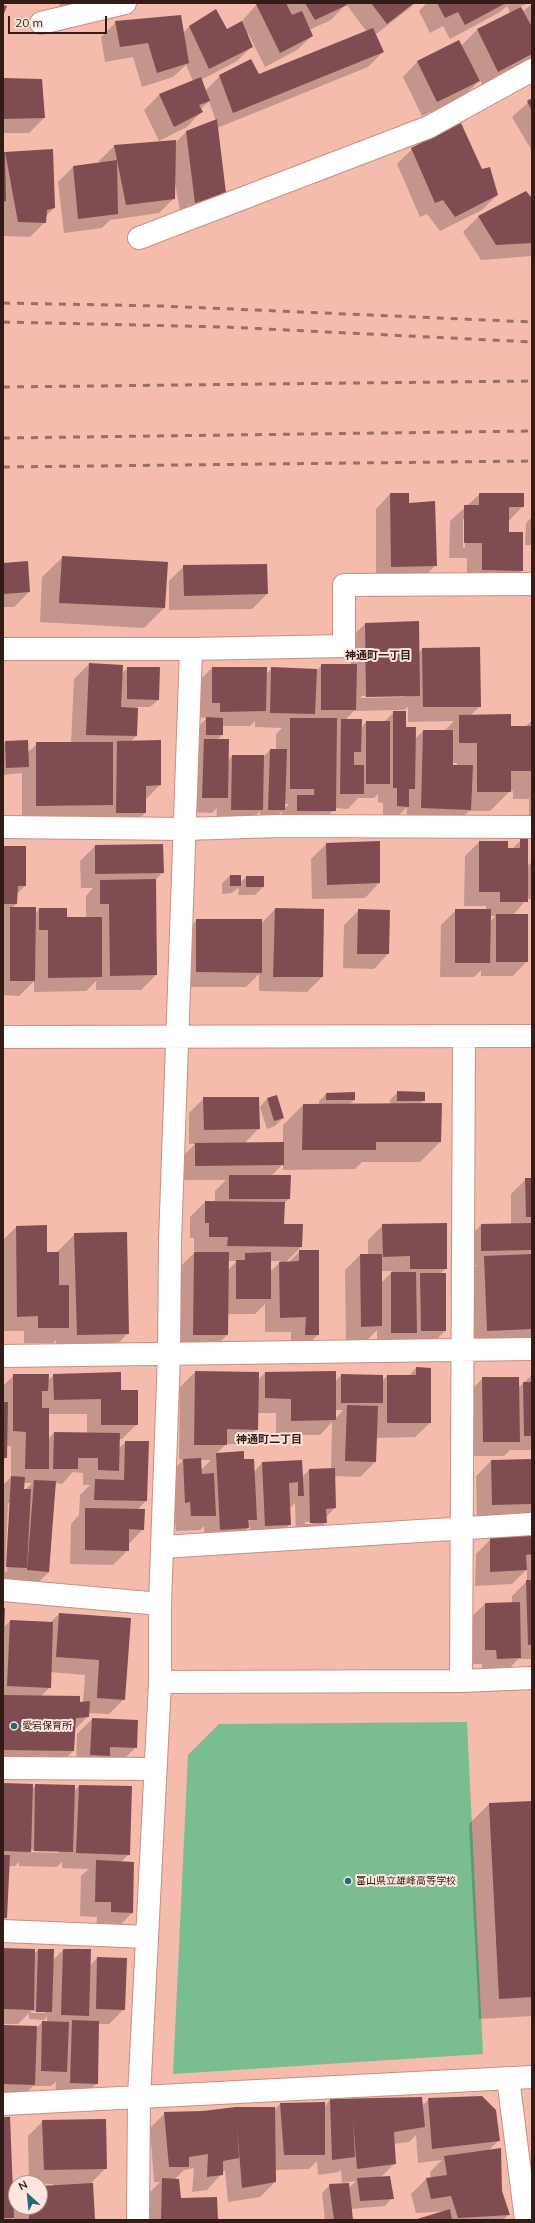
<!DOCTYPE html>
<meta charset="utf-8">
<style>
body{margin:0}
#map{position:relative;width:535px;height:2223px;overflow:hidden;background:#f5bbad;font-family:Mulish,sans-serif}
canvas{display:block}
.frame{position:absolute;inset:0;border:4px solid #311c17;pointer-events:none}
.north{position:absolute;left:8px;top:2175px;width:40px;height:40px;box-sizing:border-box;background:#fee5df;border:1px solid #ac958f;border-radius:50%;rotate:333deg;font-size:11px;font-weight:700;line-height:16px;text-align:center;color:#311c17}
.north::after{content:'';display:block;margin:auto;width:14px;height:18px;background:#236978;clip-path:polygon(50% 0,100% 100%,50% 72%,0 100%)}
.scale{position:absolute;left:8px;top:16px;width:99px;height:18px;box-sizing:border-box;border:2px solid #311c17;border-top:0;padding-left:5px;font-size:12px;line-height:14px;white-space:nowrap;color:#311c17;-webkit-text-stroke:3px #fee5df;paint-order:stroke}
</style>
<div id="map">
<canvas width="535" height="2223"></canvas>
<div class="frame"></div>
<div class="north">N</div>
<div class="scale">20 m</div>
</div>
<script>
const context = document.querySelector('canvas').getContext('2d');
context.lineJoin = 'round';
function fillPath(path, color) { context.fillStyle = color; context.fill(path, 'evenodd'); }
function strokePath(path, color, width, dash) { context.strokeStyle = color; context.lineWidth = width; context.lineCap = dash ? 'butt' : 'round'; context.setLineDash(dash || []); context.stroke(path); }
function label(font, color, halo, rows, align = 'center') {
  context.font = font + ' Mulish,"Noto Sans JP",sans-serif'; context.lineWidth = 4; context.setLineDash([]); context.textBaseline = 'middle'; context.strokeStyle = halo; context.fillStyle = color; for (const [text, x, y, turn = 0] of rows) {
    context.save(); context.translate(x, y); context.rotate((+turn || 0) * Math.PI / 180); context.textAlign = isNaN(turn) ? turn : align; if (halo) context.strokeText(text, 0, 0); context.fillText(text, 0, 0); context.restore();
  }
}
fillPath(new Path2D(`
 M467,1722l16,332 -310,20 15,-319 31,-31z`), '#7abe90');
fillPath(new Path2D(`
 M58,3h20l-15,8z
 M258,3h158l-41,32 8,17 -15,15 -151,61 8,65 -15,15 -29,9 -7,-40v21l-15,15 -49,7 -8,8 -38,5 -6,-51 15,-15 27,-3 -1,-3 15,-15 61,-3 12,-12 29,-10 -7,-20 -9,9 1,2 -14,15 -28,14 -15,-31 15,-15 34,-14 -7,-16 -13,12 -31,10 -9,-30 -28,5 -4,-25 15,-15 67,11 6,-6 37,3 16,-9zM346,4l21,28 -108,44h-39l-15,15 -4,-11 36,-19 15,-15 -5,-12 1,-1 17,34 32,-17 15,-14 -3,-6 22,-10z
 M427,3h101l-8,4 3,4 9,-7v54l-5,5 -44,23 -3,-6 -16,16 -42,20 -19,-39 14,-15 44,-16 16,-16 33,-17 -3,-7 -7,6 -50,27 -7,-13 -13,7 -11,-22z
 M3,79l41,39 -15,15h-26z
 M532,99v52l-20,-34z
 M412,149l69,21 16,25 -15,15 -42,21 -13,-17 -7,3 -23,-53z
 M52,150l2,58 -9,9v5l-15,15 -26,-1 -1,-82z
 M526,192l6,7v57l-51,4 -18,-28 15,-15z
 M390,494l18,10 28,61 -15,15 -45,1v-72z
 M480,494l43,12 -15,16v11l14,37 -15,15h-40v-27h-18l1,-37zM463,519h2v29h-2z
 M532,517v28h-7l1,-22z
 M63,557l104,5 -3,46 -20,20 -104,-6 2,-45z
 M3,564l26,28 -15,15h-11z
 M184,566l83,28 -15,15 -83,1v-29z
 M418,622v31l4,-4 58,57 -10,10 40,11h15l7,-7v111h-3v-32h-16v-8h-3l-20,20h-21l-14,13 -49,-1 1,-16 -14,14h-10v-18l-5,-1v-8l-4,4h-16l-10,11 -13,-1 -15,18 -38,-1v-14l-6,7 -16,-1v-6l-13,14h-31l1,-17 -5,5 -24,-1 1,-57 12,-12h-2v-17l8,-8 -10,-1v-34l15,-15 54,6 6,-6 45,2 5,-5h29l-1,-27 15,-14zM405,695v2l-44,1v-2zM408,707v15l46,-1 -10,10h-21l-8,8 -19,-27v-2h8zM396,710l-12,12h-18l-5,6 -16,-8 9,-9zM255,721v6l27,1 -6,6v16h-6l-6,6h-32l-4,5 -11,-21 5,-5v-9h28zM452,763h5v3h-5zM284,804h5l-5,5z
 M89,664l33,2 -1,8 7,-6 30,32 -8,7h-13l-1,29 -6,6 30,43 -15,15v13l-15,15h-28v-13l-5,5 -75,1v-48l-19,2v-30l3,-3 21,11 10,-9 34,-1 3,-64z
 M521,840l6,26 5,-4v37h-5l-14,16 14,46 -14,15h-32v-6l-7,7h-34l1,-52 15,-15h30v-4h-22l1,-50 14,-14 33,7zM490,916h5l-5,6z
 M326,844l53,39 -14,15 -53,1 -1,-40z
 M95,846l68,26 -8,8 1,95 -15,15h-45v-9l-10,10 -52,1v-11l-15,15 -16,-1v-148l22,39 -8,8 -1,10 -4,4 23,6 4,-5 27,9h20v-22l7,-8h-12l-1,-27z
 M230,876l10,7 7,-7 16,11 -8,8h-17l1,-8 -7,6 -10,1v-11z
 M275,909l47,68 -15,15 -48,-1v-17l-13,13h-65l1,-52 15,-15 64,4z
 M359,910l30,1 -1,43 -14,15 -31,-1 1,-43z
 M398,1092l26,8 -4,4 20,38 -20,20h-58l-7,7 -72,1v-6l-12,12 18,22 -5,6 -1,21 19,21 -17,17 4,-1 11,-11 18,84 -15,14 -12,1v-18h-26v-28l-10,10h-27l-1,21 -14,14h-34v-81l17,-17h-2v-13h-4v-21l15,-15h10v-11l11,-11h-46v-21l15,-15h-6v-31l15,-15 55,30 -15,16 39,-1v-18l20,-20h16v-4l7,-7 28,6 -5,5h41v-5zM228,1261h9l-9,9zM270,1261h11l-11,11z
 M267,1099l16,19 -8,8 -8,3 -7,-22z
 M526,1179h6v163l-59,4 -3,-74 7,-7 -10,1 -1,-26 15,-15h30v-31z
 M383,1225l63,43 -6,6 5,57 -15,15 -53,1v-17l-11,11h-20l-1,-71 15,-15h8v-15zM381,1271h12l-12,12z
 M16,1227l30,26h10l19,-19 53,99 -20,21 -51,1 -1,-15 -3,3h-29v-12h-21v-91z
 M416,1368l14,55 -15,14 -39,1 -1,24 -15,15 -25,-1v32l-10,10 1,4 -15,15h-15l-1,-34 -6,6 1,15 -15,15 -25,2v-15l-17,17 -28,1 -1,-18 -4,4 -24,1 -1,-14h-5l-2,-42 15,-15 -4,-1 1,-72 15,-15 63,1v7l7,-7 70,9 6,-7 41,6 5,-5h22zM335,1410h8l-8,9zM257,1413h19v22h44l12,-13 -1,47h-21l-8,8 -40,-14 -8,9 -11,-12 -27,-6 10,-10h16l15,-15zM200,1460h11l-10,10zM305,1522h10l-3,2h-7z
 M14,1375l33,6 7,-6 66,16 17,33 -15,15h-3v9l7,-6 20,59 -8,8 5,20 -15,16v5l-15,15 -43,-1 1,-40 8,-9 1,-20 10,-10h-7v-12l-10,-1 -11,12 -7,-1 -6,89 -15,14 -31,-4v-97l8,-8v-31h-5v11l-3,3v-74zM48,1414h39v20l-33,-1 -6,6zM24,1483h8l-7,7h-2zM8,1503h2l-3,69h-2z
 M532,1375v75h-22l-6,6h-36v-63l15,-15 35,10z
 M532,1460v54l-55,5 -1,-43 15,-15z
 M532,1535v132l-1,-8h-13l-13,14h-23v-9h-11l-1,-46 15,-14 27,-1v-7l15,-15v-12l-15,15 -37,2 1,-32 15,-15z
 M3,1609l1,18 6,-6 40,2 9,-9 71,5 -6,80 -15,15 -21,-1v3l-14,14 -1,21 -20,20 -50,-1zM50,1672l35,3 -2,28 -42,-7 9,-9z
 M92,1719l44,28 -15,15 -45,8 1,-36z
 M3,1784l29,5 4,-4 38,6 5,-5 50,68 -8,8 11,51 -15,15 -21,-1 1,-10 -17,-1 1,-40 8,-7 -27,-1v-6l-5,5 -38,-1v-4l-4,4h-7l-2,51 -3,4zM29,1850l30,1v2l-30,-1z
 M532,1802v214l-53,3 -10,-195 20,-20z
 M3,1949l31,5 4,-4 15,10 10,-10 27,16 7,-8 27,51 -15,15h-11l-1,59 -15,15 -27,-1 1,-15 -5,4h-18l-14,14 -16,-1v-71l2,-2 31,3 6,-7h5v-6l-3,4 -15,-1v-6l-11,11h-15zM31,2011h14v2h-14z
 M429,2099l70,41 -11,11 21,63 -6,6h-86l30,-9 -31,2 -5,-19 15,-15h5l-1,-7 12,-12 -24,3 -2,-28 -7,7 -16,2 2,19 -15,15 12,20 -7,8 -34,3 1,11h-27l-3,-27 8,-8 18,4 8,-8 -14,2 -1,-14 -2,3 -21,3 -1,-14 -8,8 -34,1v12l-15,15 -32,5 -3,-32 -18,20 -15,2 2,-24 -10,2 -9,9 5,20 37,21h-70l1,-26 12,-12h-6l-4,-54 15,-15 109,-3 6,-6 44,3 6,-7 92,6z
 M3,2118l10,85 3,-4v8h24v-20l13,-1v-2l-24,-1 -1,-47 15,-15 63,47 -16,16 4,36h-80v-3l-3,3h-8z`), '#0003');
fillPath(new Path2D(`
 M260,3h26l6,12 10,-4 11,25 -33,17 -24,-49z
 M305,3h41l1,2 -32,15z
 M371,3h43l-27,21z
 M437,3h69l-41,22 -7,-13 -13,6z
 M3,5l4,1 -4,10z
 M521,7l11,20v27l-34,18 -21,-43z
 M216,9l11,20 15,-8 11,26 -44,22 -20,-43z
 M181,15l8,48 -32,10 -9,-30 -28,4 -5,-26z
 M373,28l11,24 -151,61 -14,-38 32,-16 8,15z
 M459,40l21,41 -43,21 -20,-41z
 M201,77l9,24 -11,4 4,7 -29,15 -15,-33z
 M3,78l39,1 3,39 -42,1z
 M532,98v13l-5,-10z
 M217,119l9,74 -31,10 -9,-72z
 M461,123l21,46 8,-2 8,28 -43,22 -12,-17 -8,3 -24,-55z
 M176,140l-1,59 -49,6 -12,-60z
 M53,149l2,59 -8,2 -1,13 -28,-1 -13,-70z
 M3,152h2l1,49 -3,1z
 M117,160l1,54 -40,5 -5,-53z
 M526,191l6,7v45l-36,2 -18,-29z
 M390,493h19v10l26,-2 2,65 -46,1z
 M479,493h45v14h-15v25h14v39l-41,-1v-27h-18v-38h15z
 M62,556l106,6 -3,46 -106,-5z
 M28,561l2,31 -27,2v-31z
 M267,564l1,30 -84,2 -1,-31z
 M419,621l1,75 -54,1 -1,-74z
 M480,647l1,60h-58l-1,-59z
 M89,663l34,2 -2,42 17,1 -1,28 -51,-1z
 M321,664h36l-1,46h-35z
 M127,667h33l-1,33 -32,-1z
 M212,667h55l-1,44 -46,1v-9h-8z
 M271,667l46,2 -2,45 -45,-1z
 M393,711h13v16h10l-1,62h-6v18l-12,-1v-18h-4z
 M511,714v12h21v45h-21v21h-34v-49h-18v-28z
 M206,717l17,1v17h-17z
 M290,718h47l-1,93h-39v-16h17v-6h-24z
 M341,719h21l-1,33h-7v13h10v29h-24z
 M366,721h24v63h-24z
 M423,730h30v35h20l-2,45 -50,-2z
 M204,739h25l-1,59h-26z
 M28,740l1,27 -23,1 -1,-27z
 M161,740v45l-15,1v27h-30l1,-72z
 M36,742h77v63l-77,1z
 M270,749h17l-2,61h-17z
 M232,755h32l-1,55h-32z
 M520,839h8v63h-28v-10h-21v-51h29v7h12z
 M380,841v42l-53,2 -1,-42z
 M163,844l1,29 -69,1v-29z
 M3,846h23v40h-8l-1,18h-14z
 M230,875h11v11h-11z
 M246,876h18v11h-18z
 M156,879l1,96 -47,1 -1,-72h-9v-24z
 M10,907h26l-1,74h-25z
 M39,908h28v9h35v60l-54,1v-48h-9z
 M275,908l49,1 -1,68h-50z
 M358,909l32,1 -1,44h-32z
 M455,909h36l-1,54h-35z
 M496,914h32v48h-32z
 M196,919h66v54l-66,-1z
 M397,1091l28,1v9h-28z
 M355,1092v8h-29v-7z
 M277,1095l7,23 -10,3 -7,-23z
 M203,1097h56l1,32 -56,1z
 M442,1103l-1,39h-65v8h-74l1,-46z
 M284,1142v23l-89,1v-23z
 M229,1175h62l-1,24h-61z
 M525,1178h7v39h-6z
 M205,1201l80,1 -1,22h19l-1,23 -75,-1 1,-9h-19v-14h-4z
 M447,1223v46h-37v-13l-27,1 -1,-33z
 M532,1223v27l-51,1v-27z
 M47,1225v27h12v33h10v43h-31v-12l-21,1 -1,-91z
 M127,1232l2,102 -52,1 -3,-102z
 M299,1250h20v85h-14l1,-18 -26,1 -1,-56 20,-1z
 M194,1252h35l-1,83h-35z
 M271,1252v47h-35v-39h9v-7z
 M360,1254h22v72l-21,1z
 M532,1254v75l-45,2 -3,-75z
 M391,1272h25l1,61h-26z
 M420,1273h26v58h-25z
 M416,1367l15,1v55h-44v-48h29z
 M195,1371l64,1 -1,58 -31,-1v16h-33z
 M336,1371v49l-45,1v-22l-26,-1v-26z
 M121,1372v18h17v35h-37v-26l-47,1 -1,-26z
 M13,1374h36l-1,17h-6v17h7v61h-24l1,-37 -13,-1z
 M341,1374l42,1v28h-42z
 M482,1377h37l1,65h-37z
 M523,1382h9v54h-8z
 M3,1402h5l-1,56h-4z
 M347,1405l31,1 -2,56 -31,-1z
 M54,1432l66,1 -1,38 -21,-1v-12h-20v11h-25z
 M125,1441h24l-2,60 -53,-1 1,-21 29,1z
 M244,1451v8h10l3,61h-9l1,8 -29,2 -4,-77z
 M201,1458l1,16 12,-1 2,43h-25l-1,-14 -5,1 -2,-44z
 M532,1459v45l-40,1 -1,-45z
 M302,1460l2,36h-6v-14l-9,1 2,42 -26,1 -3,-64z
 M335,1468l1,40 -10,1 1,14h-17l-1,-54z
 M11,1476l14,1 -1,12h7l-4,79 -21,-1z
 M34,1480l22,1 -7,91 -22,-2z
 M85,1508l60,1 -1,21 -15,-1v22l-44,-1z
 M532,1534v20l-6,1 1,15 -37,2v-34z
 M526,1580h6v65h-4z
 M520,1602l1,56 -24,1 -1,-9h-11v-47z
 M3,1608h2l-1,28h-1z
 M59,1613l72,5 -6,82 -28,-2 2,-38 -43,-3z
 M10,1620l43,2 -2,66 -44,-2z
 M3,1695l77,1v6l10,-1 -1,16 -13,1 -2,33 -71,-1z
 M92,1718l46,2 -1,28 -27,-1v9l-20,-1z
 M3,1783l30,1 -2,68 -28,-1z
 M35,1784l40,1 -2,67 -39,-1z
 M79,1785l53,1 -2,69 -54,-2z
 M532,1801v196l-33,2 -10,-196z
 M3,1855h7l-3,63h-4z
 M96,1860l38,2 -1,51 -22,-1v-10h-16z
 M3,1948l32,1 -1,61 -31,-1z
 M38,1949h16l-2,63h-16z
 M63,1949h28l-2,67 -28,-1z
 M97,1957l30,1 -2,52 -29,-1z
 M72,2020l27,1 -1,63 -28,-1z
 M42,2021l27,1 -2,50 -26,-1z
 M4,2025l33,1 -2,59 -32,-1z
 M482,2096l14,14 4,31 -68,8 -4,-51z
 M422,2097l3,30 -31,5 2,32 -39,5 -4,-49 2,37 -23,3 -2,-61z
 M325,2102v53h-41l-4,-52z
 M236,2107h39l1,75 -34,6 -5,-61 2,31 -16,3v14l-16,2 1,-23 -19,3v10h-20l-5,-55 39,-1z
 M3,2117h7l4,101h-11z
 M106,2119l1,50 -63,1 -2,-50z
 M501,2148l1,43 8,24 -52,3 -7,-22 -20,3 -5,-21 21,-3 -3,-19z
 M390,2176l4,23 -34,2 -3,-23z
 M162,2178l17,1 2,19 36,-1 1,23h-57z
 M93,2183l2,37h-66v-13h11v-21z
 M349,2183l4,37h-19l-5,-36z
 M450,2209l2,11h-38z`), '#7f4c51');
const minor = new Path2D(`
 M41,23l84,-20
 M139,238l290,-111 103,-57
 M3,649h188l153,-3v-61l188,-1
 M3,827l182,2 94,-3 253,1
 M3,1037l529,-1
 M3,1356l529,-7
 M162,1547l370,-23
 M3,1590l157,14
 M461,1681l3,-645
 M160,1682l301,-1 71,-3
 M3,1768l151,1
 M3,1931l144,6
 M508,2078l18,142
 M3,2104l529,-27
 M138,2220l1,-123 21,-415v-78l9,-250 1,-112 21,-593`);
strokePath(minor, '#c68f82', 24);
strokePath(minor, '#fff', 22);
strokePath(new Path2D(`
 M3,303l159,3 370,16
 M3,322l222,5 307,15
 M3,387l529,-6
 M3,438l529,-7
 M3,467l529,-6`), '#986f66', 3, [7, 7]);
for (const [x, y, r, color] of [
 [14,1726,4,"#236978"],
 [348,1881,4,"#236978"]
]) { const dot = new Path2D(); dot.arc(x, y, r, 0, 2 * Math.PI); context.fillStyle = color; context.fill(dot); strokePath(dot, '#fee5df', 1.5); }
label('10px', '#311c17', '#fee5df', [
 ["愛宕保育所",22,1726],
 ["富山県立雄峰高等学校",356,1881]
], 'left');
label('bold 11px', '#311c17', '#fee5df', [
 ["神通町一丁目",378,656],
 ["神通町二丁目",269,1440]
]);
</script>
